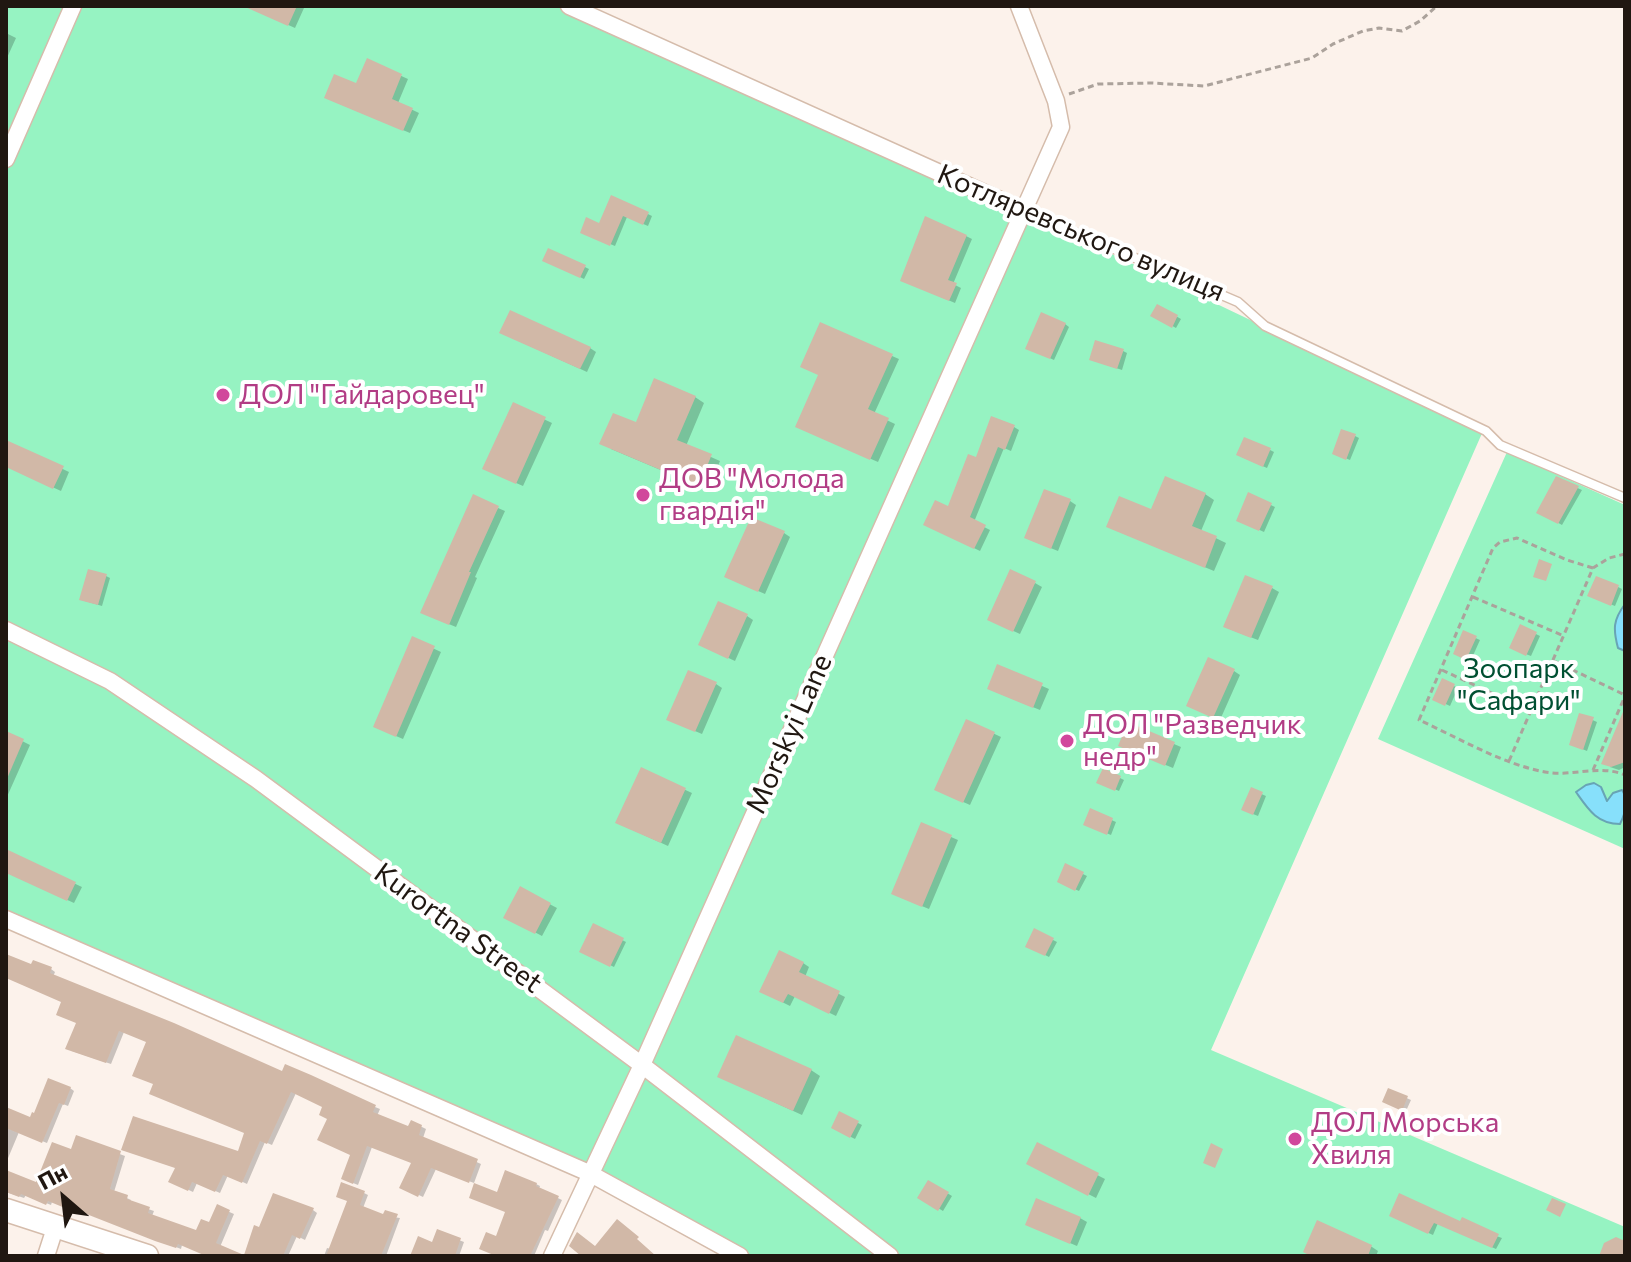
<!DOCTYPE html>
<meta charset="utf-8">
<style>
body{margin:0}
#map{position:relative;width:1631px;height:1262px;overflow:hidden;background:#fcf2eb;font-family:Commissioner,sans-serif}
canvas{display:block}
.frame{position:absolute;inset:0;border:8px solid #201711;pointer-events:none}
.north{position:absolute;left:24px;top:1158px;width:80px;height:80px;-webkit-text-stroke:6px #fff;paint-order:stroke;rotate:332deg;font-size:22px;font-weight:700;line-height:32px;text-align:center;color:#201711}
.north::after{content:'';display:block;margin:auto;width:28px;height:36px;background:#201711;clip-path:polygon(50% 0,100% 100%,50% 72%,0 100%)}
</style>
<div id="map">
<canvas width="1631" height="1262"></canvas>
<div class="frame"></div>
<div class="north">Пн</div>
</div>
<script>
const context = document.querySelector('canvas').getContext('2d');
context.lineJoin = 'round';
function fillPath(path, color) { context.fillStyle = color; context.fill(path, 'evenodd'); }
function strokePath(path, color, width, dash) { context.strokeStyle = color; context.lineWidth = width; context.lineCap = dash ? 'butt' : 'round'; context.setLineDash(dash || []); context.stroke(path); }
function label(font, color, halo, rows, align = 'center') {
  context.font = font + ' Commissioner,sans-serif'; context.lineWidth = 8; context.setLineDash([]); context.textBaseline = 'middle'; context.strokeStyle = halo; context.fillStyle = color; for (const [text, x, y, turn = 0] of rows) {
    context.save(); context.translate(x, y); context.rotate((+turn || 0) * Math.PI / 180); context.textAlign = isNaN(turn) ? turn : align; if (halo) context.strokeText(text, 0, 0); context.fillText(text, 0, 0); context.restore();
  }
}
fillPath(new Path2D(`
 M6,6h66l-66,150z
 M74,6h495l455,206 459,219 -272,619 414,177v29h-881l-155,-84 -583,-255v-757z
 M1507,452l118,53v344l-247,-110z`), '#96f3c2');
const water = new Path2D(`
 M1625,604v47l-7,-3c-5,-19 -5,-28 7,-44z
 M1594,783l7,4 6,14 6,-8 9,-3c7,10 3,24 -2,34 -23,0 -32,-15 -44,-32l10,-7z`);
fillPath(water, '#87e0fb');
strokePath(water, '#68a4b5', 2);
fillPath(new Path2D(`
 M246,6h56l2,2 -9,20z
 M6,33l10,5 -10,22z
 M368,61l40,18 -10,24 21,10 -9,20 -77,-32 24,-15z
 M612,197l40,19 -4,10 -21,-9 -12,29 -29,-12 14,-9z
 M966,236l6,3 -19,45 8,4 -6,15 -47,-20z
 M549,250l40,19 -5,10 -39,-19z
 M1158,306l23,13 -5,9 -23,-13z
 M1065,324l4,3 -15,33 -22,-10z
 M508,336l82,12 6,4 -9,20z
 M1123,351l4,2 -5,17 -27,-9z
 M892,356l7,3 -25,55 21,10 -17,38 -74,-32z
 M695,397l9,6 -18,43 34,15 -12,29 -97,-41 26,-24z
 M514,405l38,18 -29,63 -32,-14z
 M1014,427l5,3 -8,21 -7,-3 -30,74 16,8 -10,21 -49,-24 18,-18 29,-49z
 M1355,436l4,2 -9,22 -12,-5z
 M6,442l63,30 -8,19 -55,-25z
 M1270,450l4,2 -7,16 -25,-11z
 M1557,479l25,11 -20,35 -23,-13z
 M1205,494l9,6 -13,31 25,12 -12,28 -106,-44z
 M1249,495l26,12 -11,25 -22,-10z
 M1070,501l6,4 -18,46 -25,-10z
 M498,508l7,3 -30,66 2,1 -21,49 -27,-11z
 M784,533l6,4 -25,57 -32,-14z
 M106,576l4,2 -8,28 -17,-5z
 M1035,583l7,4 -22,47 -24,-11z
 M1618,587l4,2 -7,17 -21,-8z
 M1272,588l7,4 -21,48 -26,-10z
 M747,616l6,4 -18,41 -28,-13z
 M1521,627l19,9 -9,20 -16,-6z
 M1464,633l16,7 -9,20 -15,-7z
 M413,639l28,13 -38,87 -21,-9z
 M998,667l51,22 -9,21 -44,-18z
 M1234,671l6,4 -20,45 -25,-11z
 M1443,681l15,7 -8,18 -15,-7z
 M716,684l6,4 -20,46 -26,-11z
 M1581,715l16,7 -10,29 -12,-5z
 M967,721l34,16 -31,68 -27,-12z
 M1129,725l52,22 -8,21 -46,-19z
 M1625,731v36l-6,3 -9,-3z
 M6,733l24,12 -24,54z
 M642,770l50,23 -24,53 -44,-20z
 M1104,770l20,10 -5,11 -16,-7z
 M1252,790l14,6 -8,20 -10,-4z
 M1091,811l25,11 -5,13 -22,-9z
 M951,837l7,3 -29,69 -29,-12z
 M7,852l75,35 -8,16 -68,-31z
 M1066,866l21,10 -8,15 -20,-9z
 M521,889l36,19 -15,28 -36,-19z
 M594,926l32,16 -12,25 -32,-16z
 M1035,931l22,11 -8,15 -21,-11z
 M6,956l27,11 18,2 4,3 -2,5 230,97 92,33 5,2 -3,7 33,13 2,-6 10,4 4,2 -3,9 58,26 -7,19 -38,-14 -13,28 -21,-10 11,-24 -41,-16 -14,38 -10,-4 4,-26 -27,-49 -29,-13 -24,52 -7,-3 -18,42 -19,-9 -8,18 -23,-10 -4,9 -23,-11 69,-28 7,-20 -91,-49 -6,-42 -25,-10 -13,32 -39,-13 6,-28 -14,-21 -55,-24 -3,3z
 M803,963l6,4 -4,10 40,20 -9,19 -41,-20 -5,10 -22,-11z
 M811,1070l9,6 -18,39 -74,-34z
 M70,1088l4,3 -6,15 -5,-2 -16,39 -28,-11 -13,31v-54l25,10z
 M1389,1090l22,10 -5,11 -18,-8z
 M840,1114l22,11 -7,14 -22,-11z
 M77,1138l48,18 -11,36 17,8 -1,3 24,8 -2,5 46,16 12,-7 8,-18 16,7 -14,33 22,9h-33l-27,-11 -1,4 -110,-42 -1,2 -18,-7 -1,3 -25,-10 -2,3 -18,-6v-20l31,13 35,-33z
 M1038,1145l67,34 -9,19 -61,-31z
 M929,1182l23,14 -9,15 -23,-14z
 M536,1184l4,2 -1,3 23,11 -14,31 -3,-1 -11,26h-35l-2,-18 10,-27 -9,-17z
 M364,1193l4,2 -5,13 22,8 15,2 -14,38h-62l3,-8 4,1z
 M313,1210l4,3 -12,27 -8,-4 -9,20h-43l15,-27z
 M1391,1216l70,8 41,14 -6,11 -58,-26 -5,12z
 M1080,1218l7,4 -10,24 -43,-18z
 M1318,1223l54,24 6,4 -2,5h-63z
 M438,1232l26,10 -5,14h-40l15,-11z`), '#0003');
fillPath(new Path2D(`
 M243,6h54l-9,20z
 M367,58l35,16 -10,25 21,9 -10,23 -79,-33 10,-24 22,9z
 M611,195l38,17 -6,13 -20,-9 -13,30 -30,-13 6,-16 13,6z
 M925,216l42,19 -19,45 9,3 -8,18 -49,-20z
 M548,248l38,17 -6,13 -38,-17z
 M1157,304l21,11 -6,13 -22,-12z
 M510,310l81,37 -11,22 -81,-36z
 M1041,312l25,11 -16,36 -25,-10z
 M820,322l73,32 -25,55 21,9 -19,42 -75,-33 23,-52 -18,-8z
 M1095,340l29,9 -7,20 -28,-9z
 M654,378l42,18 -19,44 35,14 -13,32 -100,-42 14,-31 23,9z
 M513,402l33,15 -30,67 -34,-15z
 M991,416l24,9 -10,25 -7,-3 -28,70 16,8 -12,24 -51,-24 12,-25 13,6 20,-52 8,3z
 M1341,429l15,5 -10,26 -14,-6z
 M1244,437l27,11 -8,19 -27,-12z
 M6,440l58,26 -11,23 -47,-22z
 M1165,476l41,17 -14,33 25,10 -12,32 -99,-41 13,-31 32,13z
 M1556,476l23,10 -21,38 -22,-11z
 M1044,489l27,10 -20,50 -27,-11z
 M1248,492l24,11 -13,28 -23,-10z
 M473,494l26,12 -30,66h2l-22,53 -29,-12z
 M751,517l34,14 -27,61 -34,-15z
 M1539,559l13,5 -6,17 -13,-4z
 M88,569l19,5 -9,31 -19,-5z
 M1010,569l26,12 -23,51 -26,-12z
 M1245,575l28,11 -22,52 -28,-11z
 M1596,576l23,9 -8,21 -24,-10z
 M718,601l30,13 -20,45 -30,-14z
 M1520,624l17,8 -11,24 -17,-8z
 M1463,630l14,6 -11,24 -13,-6z
 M412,636l23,10 -39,91 -23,-10z
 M1208,657l27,12 -22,49 -27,-12z
 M997,664l46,19 -10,25 -46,-19z
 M688,670l29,12 -22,50 -29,-12z
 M1442,678l13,6 -10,22 -13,-6z
 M1625,707v55l-14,5 -10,-3z
 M1579,713l15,4 -11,33 -14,-5z
 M966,719l29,13 -32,71 -29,-13z
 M1128,722l47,20 -10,24 -47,-20z
 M6,731l18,8 -18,42z
 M641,767l45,21 -25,55 -46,-20z
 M1103,768l18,8 -6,15 -19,-8z
 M1251,787l12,5 -10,23 -12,-5z
 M1090,808l23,10 -6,17 -24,-10z
 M921,822l31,13 -30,72 -31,-13z
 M6,849l70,33 -9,19 -61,-28z
 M1065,863l19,9 -9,19 -18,-9z
 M520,886l31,17 -16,31 -32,-16z
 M593,923l31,15 -14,29 -31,-15z
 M1034,928l20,10 -9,18 -20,-9z
 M779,950l25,12 -5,10 41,19 -11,23 -41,-20 -5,9 -24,-11z
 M6,954l25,10 2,-4 19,7 -2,6 124,50 108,48 3,-7 26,11 65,30 -3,7 35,14 3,-6 11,5 -3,10 59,24 -9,24 -38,-15 -13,29 -19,-9 12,-25 -44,-17 -14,38 -12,-5 9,-24 -33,-15 10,-21 -8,-4 3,-8 -31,-15 -24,52 -7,-3 -18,42 -19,-8 -8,17 -23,-10 -4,9 -20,-9 7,-14 -54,-18 12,-34 105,35 6,-18 -95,-39 4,-10 -21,-8 14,-34 -27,-11 -13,32 -41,-14 11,-26 -20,-8 5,-13 -55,-24z
 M736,1035l76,34 -19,42 -76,-34z
 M48,1078l23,9 -7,18 -5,-2 -17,40 -36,-15v-21l24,10 2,-5 2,1z
 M1388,1088l20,8 -6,15 -20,-9z
 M839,1111l20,10 -9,17 -19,-10z
 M76,1135l45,16 -11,38 18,6 -1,4 23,8 -2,6 48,17 5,-11 8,3 8,-18 13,6 -14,33 28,12 10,-30 5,2 14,-34 41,15 -14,31 -8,-4 -9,21h-77l-28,-12 -2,4 -21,-7 -89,-35 -1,2 -17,-7 -2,4 -25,-11 -2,3 -13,-5v-22l30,12 16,-40 19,7z
 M1037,1142l62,31 -11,23 -62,-32z
 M1211,1143l12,6 -8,19 -12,-5z
 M505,1170l32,13 -1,3 23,10 -29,60h-34l-17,-7 7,-17 10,4 9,-24 -36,-14 5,-15 23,9z
 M928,1180l21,12 -11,19 -21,-13z
 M341,1182l24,9 -5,14 23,9 2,-4 13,4 -17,42h-55l21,-55 -11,-4z
 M1399,1193l61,28 2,-4 37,17 -7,14 -58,-25 -6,11 -39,-18z
 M1036,1198l45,19 -11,27 -45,-19z
 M1552,1198l14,6 -6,13 -14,-7z
 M617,1219l22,18 -2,2 19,17h-75l-12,-10 8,-14 18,14z
 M1317,1220l55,25 -4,11h-57l-8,-4z
 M437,1229l24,9 -6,18h-45l8,-20 14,6z
 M1616,1237l9,4v15h-26l5,-13z`), '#d1b8a7');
const service = new Path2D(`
 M1023,210l215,92 27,24 221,105 14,14 125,53`);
const minor = new Path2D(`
 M569,6l453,204
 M6,159l67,-153
 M6,630l104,51 146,98 386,286 248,191
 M6,919l583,254 151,83
 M46,1256l10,-31
 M552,1256l90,-191 419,-938 -5,-26 -37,-95`);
const secondary = new Path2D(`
 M6,1210l141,46`);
strokePath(service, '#d5bcab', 11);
strokePath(minor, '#d5bcab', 19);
strokePath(secondary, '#d5bcab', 25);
strokePath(new Path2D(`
 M1069,94l29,-10 54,-1 52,3 108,-28 21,-14 30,-13 16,-3 23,3 18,-10 17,-15
 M1593,568l-26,-8 -50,-22 -17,4 -7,6 -74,172c40,18 83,44 126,52 27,5 54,-8 80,3
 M1473,597l91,39
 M1554,661l71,34
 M1442,670l90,42
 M1509,761l84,-193 16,-10 16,-4
 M1593,770l32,-74`), '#aba29b', 3, [6, 4]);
strokePath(service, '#fff', 8);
strokePath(minor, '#fff', 16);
strokePath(secondary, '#fff', 22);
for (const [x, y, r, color] of [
 [223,395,8,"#d1479c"],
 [643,495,8,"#d1479c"],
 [1067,741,8,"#d1479c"],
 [1295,1139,8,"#d1479c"]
]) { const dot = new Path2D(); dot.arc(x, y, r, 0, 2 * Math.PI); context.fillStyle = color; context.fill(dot); strokePath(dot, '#fff', 3); }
label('28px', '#201711', '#fff', [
 ["Котляревського вулиця",1081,233,23],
 ["Morskyi Lane",789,734,-66],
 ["Kurortna Street",458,928,36]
]);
label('28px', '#b23c85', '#fff', [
 ["ДОЛ \"Гайдаровец\"",239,395],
 ["ДОВ \"Молода",659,479],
 ["гвардія\"",659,511],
 ["ДОЛ \"Разведчик",1083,725],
 ["недр\"",1083,757],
 ["ДОЛ Морська",1311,1123],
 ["Хвиля",1311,1155]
], 'left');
label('28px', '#005032', '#fff', [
 ["Зоопарк",1519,669],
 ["\"Сафари\"",1519,701]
]);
</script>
